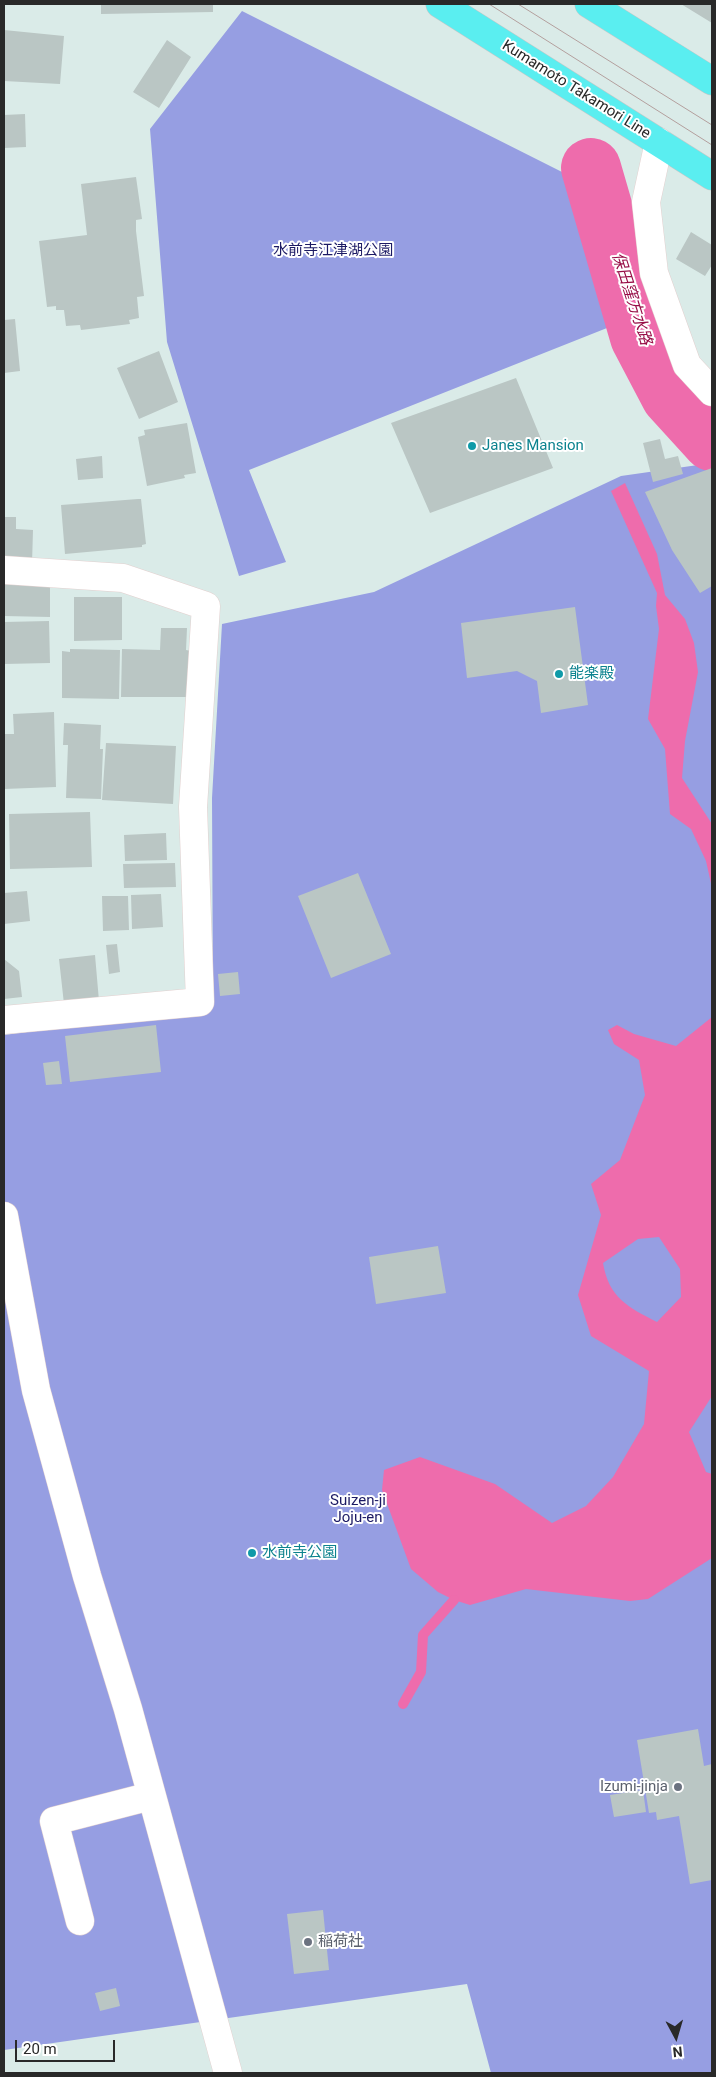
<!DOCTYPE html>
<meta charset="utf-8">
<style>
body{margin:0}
#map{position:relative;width:716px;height:2077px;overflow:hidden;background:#daebe8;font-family:Roboto,sans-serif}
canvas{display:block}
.frame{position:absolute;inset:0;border:5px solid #292929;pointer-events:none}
.north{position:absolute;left:651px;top:2012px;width:50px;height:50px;-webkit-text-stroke:4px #fff;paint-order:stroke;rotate:174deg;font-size:14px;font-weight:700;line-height:20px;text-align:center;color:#292929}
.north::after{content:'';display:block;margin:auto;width:18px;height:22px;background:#292929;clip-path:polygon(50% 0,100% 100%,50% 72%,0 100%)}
.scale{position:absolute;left:15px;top:2040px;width:100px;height:22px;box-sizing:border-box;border:2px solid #292929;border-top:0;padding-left:6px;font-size:15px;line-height:18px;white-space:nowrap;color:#292929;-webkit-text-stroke:4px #fff;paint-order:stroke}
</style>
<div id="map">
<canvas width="716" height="2077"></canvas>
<div class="frame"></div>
<div class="north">N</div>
<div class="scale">20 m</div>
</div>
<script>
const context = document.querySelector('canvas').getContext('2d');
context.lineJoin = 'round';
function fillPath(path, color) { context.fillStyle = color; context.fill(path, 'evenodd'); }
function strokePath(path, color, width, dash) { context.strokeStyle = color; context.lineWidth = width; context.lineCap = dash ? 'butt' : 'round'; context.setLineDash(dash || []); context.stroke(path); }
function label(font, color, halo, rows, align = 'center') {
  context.font = font + ' Roboto,"Noto Sans JP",sans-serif'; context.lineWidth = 4; context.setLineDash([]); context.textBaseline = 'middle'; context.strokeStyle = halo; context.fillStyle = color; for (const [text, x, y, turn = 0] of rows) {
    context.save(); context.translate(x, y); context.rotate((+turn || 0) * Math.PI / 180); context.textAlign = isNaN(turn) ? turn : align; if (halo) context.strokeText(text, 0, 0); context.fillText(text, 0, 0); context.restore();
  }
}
fillPath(new Path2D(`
 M242,11l326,164 39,153 -358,142 37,92 -47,14 -72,-234 -17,-213z
 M712,463v1610h-221l-24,-89 -463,66v-1015l209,-27 -1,-210 10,-174 152,-32 247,-116z`), '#969ee2');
fillPath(new Path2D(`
 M625,483l32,71 8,41 20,24 9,24 4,29 -13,69 -3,37 30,46v64l-6,-27 -15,-32 -21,-15 -5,-65 -17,-30 11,-90 -3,-23 1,-13 -46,-102z
 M712,1017v379l-23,36 17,40 6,2v84l-64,41 -18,2 -104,-12 -56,16 -16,-5 -16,-8 -27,-23 -29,-79 2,-20 36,-13 75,27 57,39 34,-17 27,-29 31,-53 5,-53 -58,-35 -13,-41 23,-80 -10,-31 29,-24 25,-65 -6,-35 -25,-16 -6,-14 9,-5 17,9 42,12zM659,1237l21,32 1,28 -24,25c-29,-15 -48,-24 -54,-59l35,-24z`), '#ee6cac');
strokePath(new Path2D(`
 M403,1704l18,-32 2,-37 31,-35`), '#ee6cac', 10);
strokePath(new Path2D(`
 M591,168l49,169 31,59 41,45`), '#ee6cac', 60);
fillPath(new Path2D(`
 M101,4h112v8l-112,2z
 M681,4h31v19z
 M4,30l60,6 -4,48 -56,-3z
 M167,40l24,17 -32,51 -26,-16z
 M25,114l1,33 -22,1v-33z
 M136,177l6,42 -6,1v11l8,65 -7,1 2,21 -10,2 1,4 -49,6 -1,-5 -14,1 -2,-16h-8v-4l-9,1 -8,-66 48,-6 -6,-51z
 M691,232l21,13v20l-7,11 -29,-17z
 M15,319l5,52 -16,2v-53z
 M159,351l19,51 -39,17 -22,-51z
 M516,378l37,90 -123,45 -39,-90z
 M187,423l9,50 -12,2 1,3 -38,8 -9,-49 7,-2 -1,-5z
 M660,439l5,20 13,-3 5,18 -30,8 -10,-39z
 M102,456l1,22 -25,2 -2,-21z
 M712,468v118l-12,7 -28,-43 -27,-58z
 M138,499h3l5,45 -4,1v2l-77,7 -4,-49z
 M4,517h12v12l17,1 -1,34h-28z
 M4,582l46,1v34l-46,-1z
 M74,597h48v43l-48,1z
 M575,607l13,98 -47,8 -4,-32 -20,-10 -50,7 -6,-55z
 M49,621l1,42 -46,1v-42z
 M161,628h26l-1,22 5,1 -1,46h-69l1,-48 38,1z
 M70,649l50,1 -1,49 -57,-1v-47l8,1z
 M54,712l2,75 -52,2v-55h10l-1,-20z
 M64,723l37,2 -1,24h3l-2,50 -35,-1 2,-53h-5z
 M106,743l70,3 -3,58 -71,-4z
 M90,812l2,55 -82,2 -1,-55z
 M166,833l1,27 -42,1 -1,-26z
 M175,863l1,24 -52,1 -1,-24z
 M358,873l33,81 -60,24 -33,-82z
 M27,891l3,30 -26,3v-31z
 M161,894l2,33 -31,2 -1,-34z
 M102,896h26l1,34 -26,1z
 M117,944l3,28 -11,2 -3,-29z
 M95,955l4,46 -35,3 -5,-45z
 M4,959l15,12 3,26 -18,2z
 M238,972l2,22 -20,2 -2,-22z
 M156,1025l5,47 -91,10 -5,-46z
 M59,1061l3,23 -16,1 -3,-22z
 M438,1246l8,47 -70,11 -7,-47z
 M698,1729l6,37 8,-2v116l-22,4 -11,-68 -22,4 -1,-8 -7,1 -12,-73z
 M643,1790l3,22 -32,5 -4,-22z
 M323,1910l6,60 -35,4 -7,-60z
 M116,1988l4,18 -20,5 -5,-18z`), '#bac6c4');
const minor = new Path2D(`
 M659,142l-13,60 8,71 33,92 25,27
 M4,570l119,8 83,28 -13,201 7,195 -196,18
 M4,1216l32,174 51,186 41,133 100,364
 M80,1921l-26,-100 97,-25`);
const major = new Path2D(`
 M440,4l272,172
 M589,4l123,77`);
strokePath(minor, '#e2d0cf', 29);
strokePath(major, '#c7c7c7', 29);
strokePath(minor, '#fff', 28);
strokePath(major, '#5aeef0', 28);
strokePath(new Path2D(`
 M489,4l223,141
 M518,4l194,121`), '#b39f9d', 1);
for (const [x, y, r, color] of [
 [472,446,5,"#0f9aa8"],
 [559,674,5,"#0f9aa8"],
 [252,1553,5,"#0f9aa8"],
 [678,1787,5,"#6b7280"],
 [308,1942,5,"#6b7280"]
]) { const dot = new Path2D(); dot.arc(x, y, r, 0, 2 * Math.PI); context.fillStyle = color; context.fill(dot); strokePath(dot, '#fff', 2); }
label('15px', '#292929', '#fff', [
 ["Kumamoto Takamori Line",576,90,32]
]);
label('15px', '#1c1a64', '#fff', [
 ["水前寺江津湖公園",333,251],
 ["Suizen-ji",358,1501],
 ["Joju-en",358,1518]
]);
label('15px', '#0d838f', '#fff', [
 ["Janes Mansion",482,446],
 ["能楽殿",569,674],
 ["水前寺公園",262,1553]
], 'left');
label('15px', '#5b616d', '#fff', [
 ["Izumi-jinja",668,1787],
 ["稲荷社",318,1942,"left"]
], 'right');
label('italic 16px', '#970e47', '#fff', [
 ["保田窪方水路",631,299,72]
]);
</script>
